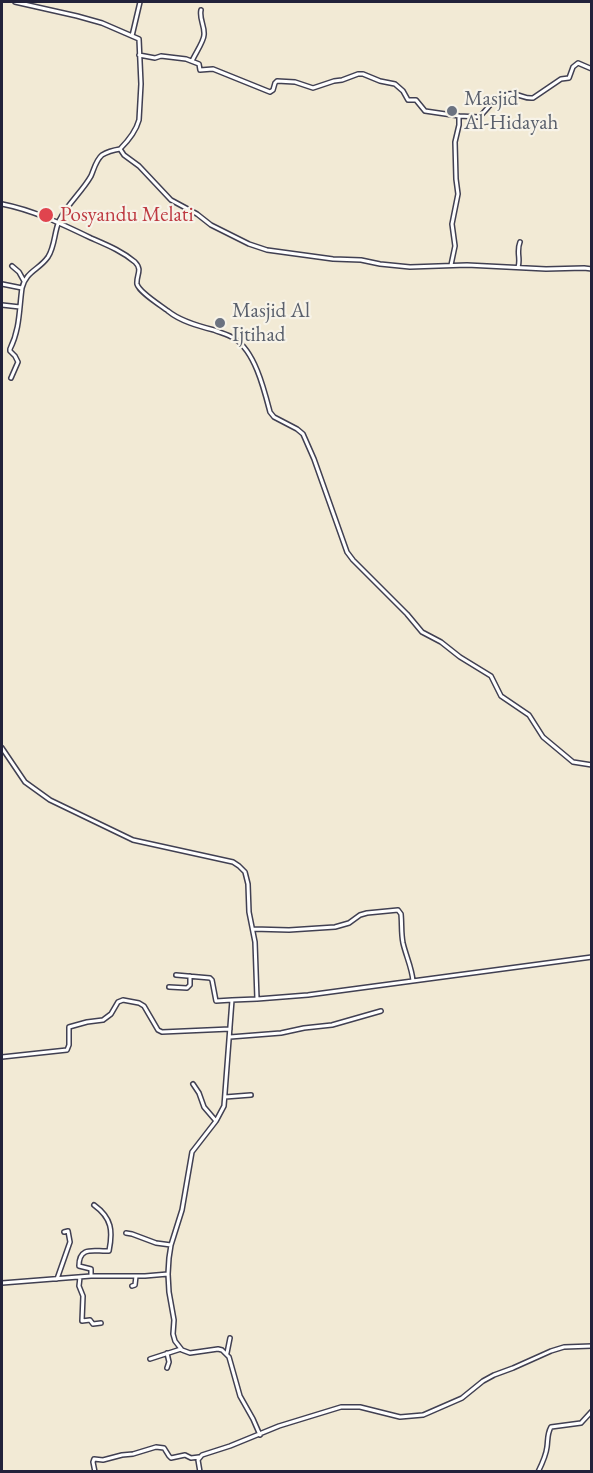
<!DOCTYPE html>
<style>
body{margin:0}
#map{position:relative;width:593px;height:1473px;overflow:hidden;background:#f2ead5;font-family:"EB Garamond",serif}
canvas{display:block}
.frame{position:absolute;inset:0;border:3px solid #22223b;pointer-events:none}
</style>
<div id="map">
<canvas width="593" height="1473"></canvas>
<div class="frame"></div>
</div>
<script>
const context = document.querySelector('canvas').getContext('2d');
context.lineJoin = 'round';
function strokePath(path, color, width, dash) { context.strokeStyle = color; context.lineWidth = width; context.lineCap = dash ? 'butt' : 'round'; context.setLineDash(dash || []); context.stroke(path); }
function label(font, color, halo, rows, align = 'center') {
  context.font = font + ' "EB Garamond",serif'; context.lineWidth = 4.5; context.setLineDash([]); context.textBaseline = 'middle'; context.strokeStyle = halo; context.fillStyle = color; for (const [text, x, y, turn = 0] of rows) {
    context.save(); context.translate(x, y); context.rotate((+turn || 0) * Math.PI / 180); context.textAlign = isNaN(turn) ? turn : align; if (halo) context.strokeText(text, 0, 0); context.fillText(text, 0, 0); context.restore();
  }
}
const minor = new Path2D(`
 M15,2l62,14 25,7 37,16 2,45 -2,36c-3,11 -11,21 -19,29l4,6 15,11 32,34 26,14 14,11 38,19 18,6 66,9 28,1 19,4 30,3 57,-2 79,4 38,-1 8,1
 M132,36l8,-34
 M139,55l16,3 6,-2 25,3 13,5 1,6 13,-1 57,23 3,-2 2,-7 2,-2 18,1 18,6 21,-7 8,-1 16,-6h5l17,7 15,3 8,7 5,9h8l9,11 34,5
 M192,61c3,-7 12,-20 12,-26 1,-9 -5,-16 -3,-25
 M2,204c31,6 60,20 89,34 16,7 31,13 44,24 8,8 1,13 2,22 2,8 23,21 31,27 12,10 30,15 46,19 7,3 14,4 21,9 20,13 29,50 35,73l4,5 23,12 6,5 11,25 33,93 6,8 54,54 15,18 19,10 19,15 31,19 10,20 28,19 14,22 30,25 19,3
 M451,265l4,-19 -3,-22 6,-30 -2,-15 -1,-37 4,-17v-9l20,1c10,-9 18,-25 35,-23 7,1 12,5 19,4l28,-19 8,-1 4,-11 5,-4 14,6
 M12,266l7,6 5,9
 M518,267c3,-8 -2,-15 2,-25
 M2,284l20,4c4,-17 17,-18 26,-31 7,-11 6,-24 11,-36 8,-17 23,-29 32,-45 3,-7 5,-16 11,-21 5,-3 12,-5 18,-6
 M2,305l18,2
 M11,378l7,-16 -3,-6 -5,-5v-2c10,-20 9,-39 12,-61
 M2,748l23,34 25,18 83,40 100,22 6,4 6,6 3,12 1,28 6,30 2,57 51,-4 284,-38
 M253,929l36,1 46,-3 14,-4 11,-8 7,-2 31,-3 3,4c1,10 0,19 2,29 3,13 9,25 10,38
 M176,975l34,3 2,2 4,21 16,-1
 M169,987l18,1 3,-3v-9
 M257,999l-25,1 -8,106 -8,15 -24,31 -10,58 -11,35 -2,13 -1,16 1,18 5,28 -1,14 2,7 7,9 8,3 28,-4 4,1 7,7 11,39 13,23 7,16
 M230,1037l51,-4 23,-5 28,-3 49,-14
 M2,1057l65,-7 2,-5v-18l18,-5 16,-2 8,-6 7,-12 5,-2 16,3 5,3 14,24 4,2 68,-3
 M193,1084l6,9 5,14 12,14
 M225,1097l26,-2
 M126,1233l6,1 24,9 15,2
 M91,1276v-7l-12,-3c0,-21 16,-14 30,-15 4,-20 3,-33 -15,-46
 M80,1277l-1,9 4,10 -1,25 8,-1 3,4 8,-1
 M57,1279l13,-37 -2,-11 -4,1
 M2,1283l89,-7h54l23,-2
 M132,1286l3,-1 1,-9
 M227,1353l3,-15
 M150,1359l31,-10
 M167,1368l2,-6 -2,-9
 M95,1472l-2,-10 1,-3 9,1 19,-5 11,-1 23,-7 8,1 5,8 2,2 14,-3 6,3 8,-1
 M200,1472l-2,-12 4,-5 28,-9 49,-20 62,-19h19l40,10 23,-2 39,-17 21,-17 11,-6 19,-7 38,-17 13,-4 28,-1
 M538,1472c4,-8 8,-16 9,-25 1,-7 0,-13 4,-20l30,-4 11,-12`);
strokePath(minor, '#414052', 6);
strokePath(minor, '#fff', 3);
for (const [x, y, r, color] of [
 [452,111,6,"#6b7280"],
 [46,215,8,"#e0444e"],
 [220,323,6,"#6b7280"]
]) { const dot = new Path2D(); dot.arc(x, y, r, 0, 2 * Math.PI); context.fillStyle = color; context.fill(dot); strokePath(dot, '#f7f3e8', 2); }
label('21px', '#5b616d', '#f7f3e8', [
 ["Masjid",464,99],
 ["Al-Hidayah",464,123],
 ["Masjid Al",232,311],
 ["Ijtihad",232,335]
], 'left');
label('21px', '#be3a42', '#f7f3e8', [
 ["Posyandu Melati",60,215]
], 'left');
</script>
